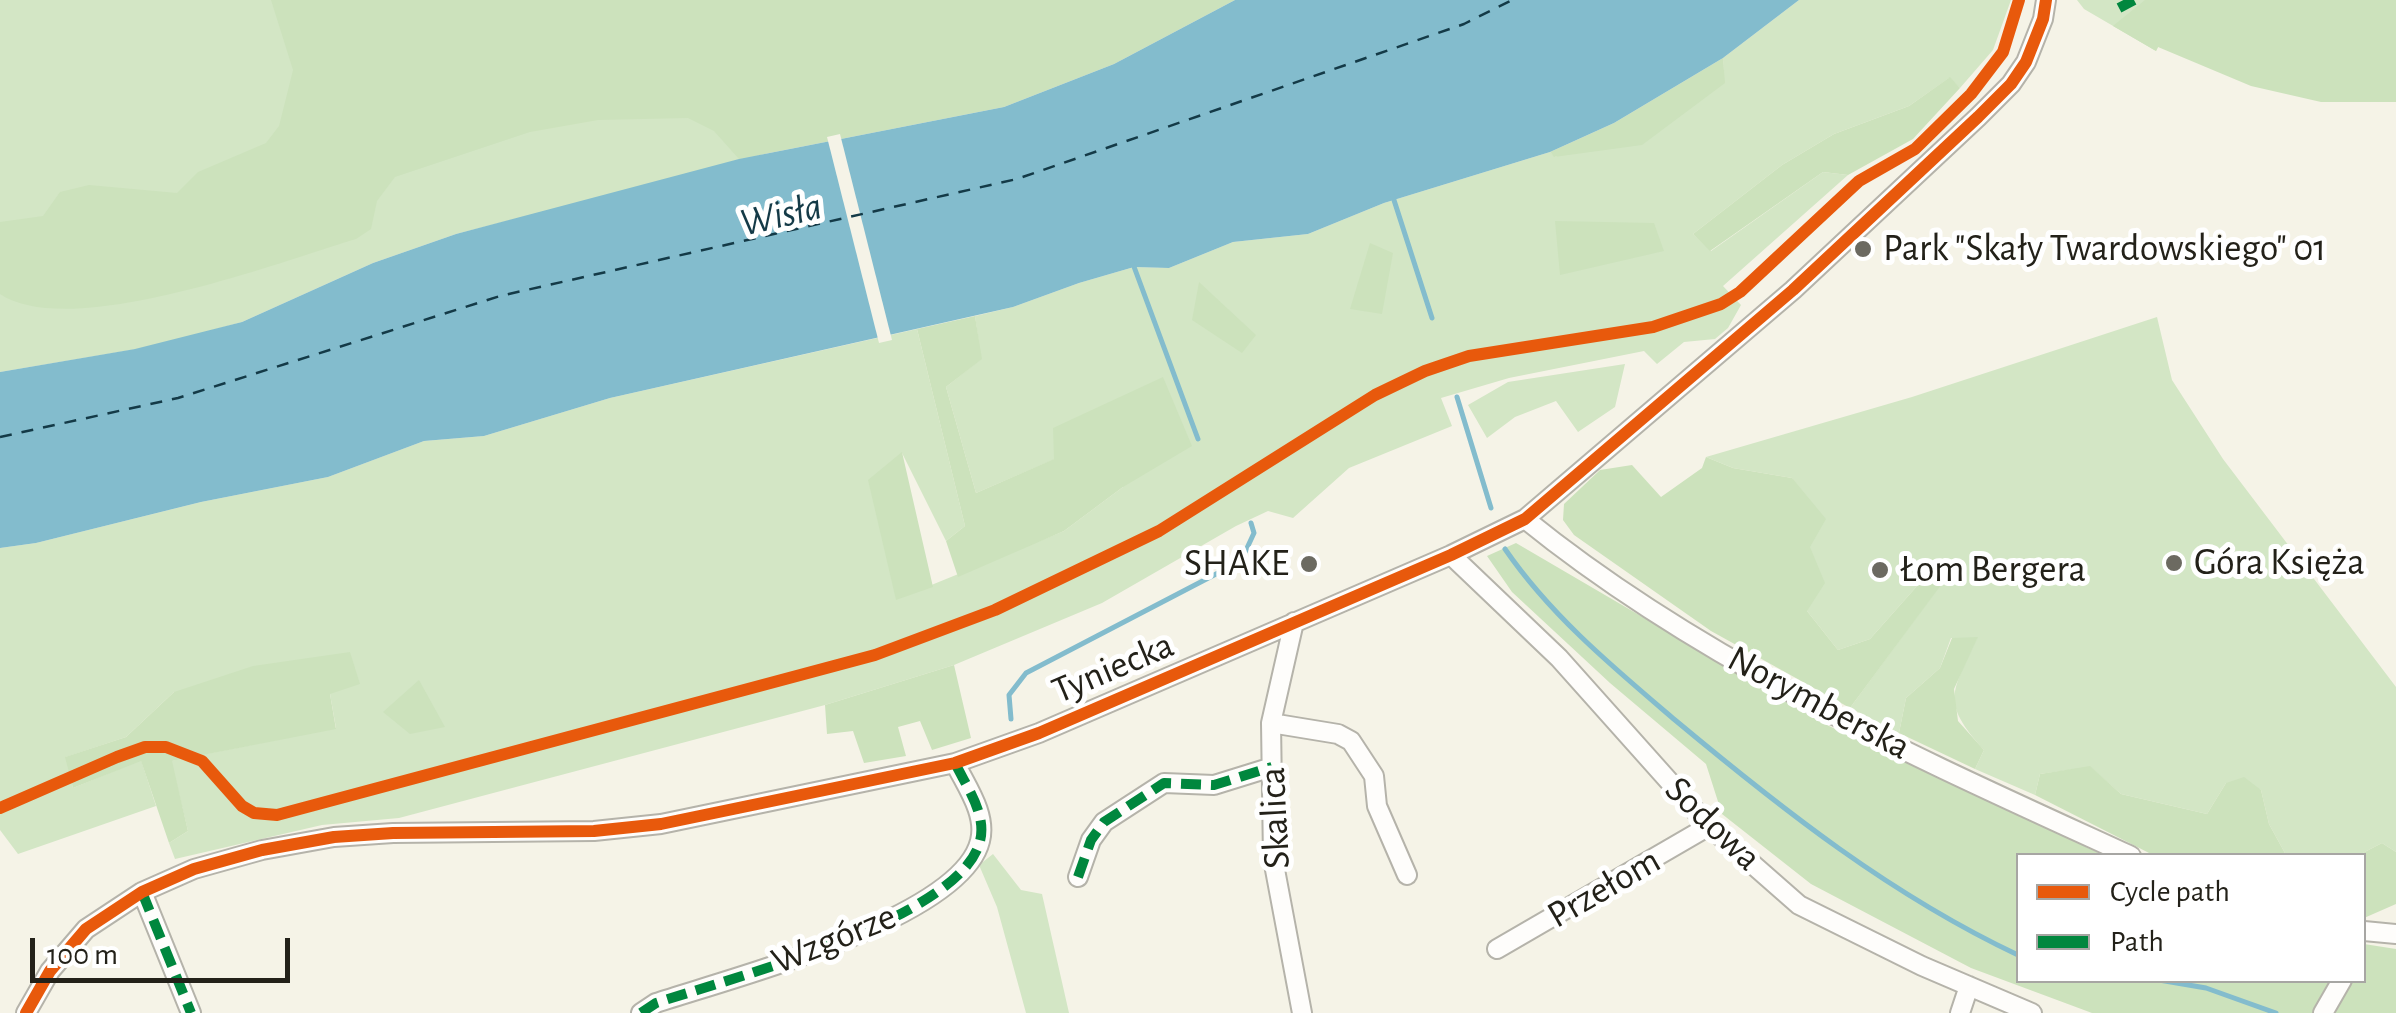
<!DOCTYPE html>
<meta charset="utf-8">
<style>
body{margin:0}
#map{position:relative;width:2396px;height:1013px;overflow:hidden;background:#f5f3e7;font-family:"Alegreya Sans",sans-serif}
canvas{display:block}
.legend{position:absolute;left:2016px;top:853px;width:350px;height:130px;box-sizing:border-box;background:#fff;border:2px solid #a7a6a3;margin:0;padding:12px 18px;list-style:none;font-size:30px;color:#232119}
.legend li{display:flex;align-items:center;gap:20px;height:50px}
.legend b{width:50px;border:2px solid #a7a6a3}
.scale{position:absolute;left:30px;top:938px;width:260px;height:45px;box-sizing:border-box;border:5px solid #232119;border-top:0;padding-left:12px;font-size:30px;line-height:35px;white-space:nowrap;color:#232119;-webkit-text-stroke:8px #fff;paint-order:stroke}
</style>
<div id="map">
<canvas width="2396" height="1013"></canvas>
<ul class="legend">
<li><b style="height:12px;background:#e8590c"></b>Cycle path</li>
<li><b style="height:12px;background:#00873e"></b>Path</li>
</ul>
<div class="scale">100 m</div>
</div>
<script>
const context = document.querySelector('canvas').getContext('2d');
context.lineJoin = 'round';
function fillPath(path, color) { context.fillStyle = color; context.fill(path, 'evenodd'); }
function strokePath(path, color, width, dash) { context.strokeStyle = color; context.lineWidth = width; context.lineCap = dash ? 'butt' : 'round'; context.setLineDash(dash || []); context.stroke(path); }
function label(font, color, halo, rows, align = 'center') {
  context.font = font + ' "Alegreya Sans",sans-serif'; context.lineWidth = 10; context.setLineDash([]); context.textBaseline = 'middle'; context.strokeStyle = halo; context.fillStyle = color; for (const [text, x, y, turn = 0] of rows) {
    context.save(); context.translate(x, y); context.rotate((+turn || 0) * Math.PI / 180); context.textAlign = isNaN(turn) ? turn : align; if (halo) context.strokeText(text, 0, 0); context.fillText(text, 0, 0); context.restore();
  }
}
fillPath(new Path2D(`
 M0,0h1232l-493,162 -283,72 -83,29 -131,59 -87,24 -155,26z
 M1799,0h212l-18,50 -33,38 -11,-10 -40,28 -75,28 -52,31 -89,69 18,17 112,-79 25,3 -125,111 18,19 -13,23 -13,11 -31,3 -27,22 -13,-13 -135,27 -68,20 11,28 -103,42 -56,50 -25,-7 -32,15 -134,77 -148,62 -129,40 -426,113 -77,7 -147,34 -6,-16 19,-12 -17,-70 165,-33 -6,-34 -156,-2 -48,45 -60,20 7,31 68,-28 15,46 -138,48 -18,-24v-282l36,-5 165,-41 127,-25 96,-36 60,-5 126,-38 307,-69 48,197 -19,15 -44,-88 -5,146 167,-68 59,-44 -68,-28 -79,34 -30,-106 35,-28 -6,-43 38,-9 66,-24 55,-16 35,1 64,-26 75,-8 76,-31 166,-51 5,5 169,-74 -1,-25z
 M2077,0h110l-5,2 -26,49 -72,-42z
 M2157,317l15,63 51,79 173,228v165l-14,-9 -23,12h-73l-17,-31 -8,-34 -35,-7 -19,31 -86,-20 -31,-27 -50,7 -5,21 -60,-26 9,-19c-44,-49 -32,-57 -7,-112h-26l-11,30 -34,30 -7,35 -49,-25 93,-127 -18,-4 -55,62 -32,11 -31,-39 3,-64 -18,-69 -59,-10 -27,-11 206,-60z
 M1625,364l-10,43 -37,25 -22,-31 -41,16 -28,21 -19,-33 40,-23z
 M993,854l28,36 21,4 27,119h-43l-29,-106 -18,-42z`), '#d3e6c5');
fillPath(new Path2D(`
 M271,0h964l-121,64 -110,43 -265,52 -25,-28 -26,-13 -90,2 -68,12 -135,45 -18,24 -6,28 -15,10c-79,24 -286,102 -356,55v-72l43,-6 17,-24 29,-7 88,8 21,-21 68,-29 13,-17 14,-56z
 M2145,0h251v102h-75l-70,-16 -93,-39 -2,4 -43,-25z
 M1723,58l2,25 -83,62 -88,12 -4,-5 64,-29z
 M1950,77l10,11 -47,51 -65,36 -25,-3 -113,79 -17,-17 89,-69 52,-31 75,-28z
 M1555,221l99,2 10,28 -104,24z
 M1370,243l23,10 -11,61 -32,-5z
 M1199,282l57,53 -14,18 -50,-33z
 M975,316l7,43 -36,28 30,106 78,-34 -1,-31 110,-51 29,69 -69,41 -59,44 -106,46 -12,-36 19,-15 -48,-197z
 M902,452l31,135 -37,13 -28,-120z
 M1706,457l27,11 59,10 34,41 -16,28 15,36 -18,28 31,39 32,-11 55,-62 19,4 -94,127 -139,-77 -137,-96 -11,-15 1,-16 36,-34 32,-5 29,32 41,-29z
 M1516,543l313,183 274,129 -85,1v124h346v-36l32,5v64h-304l-121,-45 -160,-84 -89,-70 -16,-50 -96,-81 -98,-91 -25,-36z
 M1978,637l-24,52 4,32 26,29 -9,19 -76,-36 7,-35 34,-30 12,-30z
 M350,652l10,32 -30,10 6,35 -164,32 16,70 -19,12 -28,-82 -68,27 -8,-31 61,-20 48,-45 79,-26z
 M954,665l17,73 -39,12 -12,-29 -22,6 8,29 -42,7 -11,-32 -26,3 -2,-29z
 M419,680l26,47 -35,7 -27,-22z
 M2090,766l31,28 86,20 19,-31 18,-6 17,13 8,34 17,31h-133l-118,-60 5,-21z
 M2382,843l14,9v52l-32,14v-62l-5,-1z`), '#cce2bc');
fillPath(new Path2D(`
 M1235,0h564l-76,58 -109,65 -64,29 -166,51 -76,31 -75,8 -64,26 -35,-1 -55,16 -66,24 -403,91 -126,38 -60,5 -96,36 -127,25 -165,41 -36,5v-176l135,-23 107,-27 131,-59 83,-29 283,-75 265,-52 110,-43z`), '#83bccd');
fillPath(new Path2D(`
 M840,134l52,206 -13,3 -52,-206z`), '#f5f3e7');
strokePath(new Path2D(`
 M1393,197l39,121
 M1133,264l65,175
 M1457,397l34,111
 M1505,549c46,67 109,119 170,171 108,90 216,175 343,235
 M1011,719l-2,-24 17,-22 215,-112 13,-28 -3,-10
 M2159,980l47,8 70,25`), '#83bccd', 5);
strokePath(new Path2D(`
 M0,437l178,-39 322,-102 517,-117 447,-155 48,-24`), '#143a47', 2.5, [12, 10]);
const minor = new Path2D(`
 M1525,519c180,146 397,241 606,337
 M1451,555l108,103 150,168 90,79 123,61 110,47
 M1294,622l-23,101 2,136 29,154
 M1271,723l67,11 13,7 23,35 3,30 30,69
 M1078,877l13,-37 13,-18 60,-39 50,2 58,-18
 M142,892l49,121
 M2364,931l32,3
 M1497,949l212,-123
 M26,1013l24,-42 36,-42 56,-37 52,-23 68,-19 72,-13 59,-4 201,-2 67,-7 294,-61 84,-30 412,-178 74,-36 268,-229 185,-173 33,-33 15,-22 17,-43 3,-19
 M641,1013l15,-10c72,-24 305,-84 324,-162 7,-27 -14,-55 -25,-78
 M1960,1013l9,-27
 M2323,1013l19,-33`);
strokePath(minor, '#b5b3aa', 22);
strokePath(minor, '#fefdfb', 18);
strokePath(new Path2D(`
 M2119,8l15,-8
 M1078,877l13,-37 13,-18 60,-39 50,2 58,-18
 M142,892l49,121
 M641,1013l15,-10c72,-24 305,-84 324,-162 7,-27 -14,-55 -25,-78`), '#00873e', 10, [20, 10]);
strokePath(new Path2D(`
 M0,808l117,-51 28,-10h21l36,14 40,45 12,7 23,2 598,-160 120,-45 164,-79 216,-136 50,-24 44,-15 184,-29 68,-23 19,-12 119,-111 56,-32 56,-55 32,-42 16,-52
 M26,1013l24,-42 36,-42 56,-37 52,-23 68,-19 72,-13 59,-4 201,-2 67,-7 294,-61 84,-30 412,-178 74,-36 268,-229 185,-173 33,-33 15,-22 17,-43 3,-19`), '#e8590c', 12);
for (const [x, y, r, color] of [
 [1863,249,10,"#6c6a61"],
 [2174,563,10,"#6c6a61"],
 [1309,564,10,"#6c6a61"],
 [1880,570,10,"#6c6a61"]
]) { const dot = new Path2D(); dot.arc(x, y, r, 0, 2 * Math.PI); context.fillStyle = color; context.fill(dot); strokePath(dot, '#fff', 4); }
label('38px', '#232119', '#fff', [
 ["Park \"Skały Twardowskiego\" 01",1883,249],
 ["Góra Księża",2194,563],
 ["SHAKE",1289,564,"right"],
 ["Łom Bergera",1900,570]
], 'left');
label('38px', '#232119', '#fff', [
 ["Tyniecka",1113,668,-23],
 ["Norymberska",1819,703,28],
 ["Skalica",1275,818,-93],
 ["Sodowa",1713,824,44],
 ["Przełom",1604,888,-30],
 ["Wzgórze",834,939,-22]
]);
label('italic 40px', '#143a47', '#fff', [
 ["Wisła",781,215,-13]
]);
</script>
